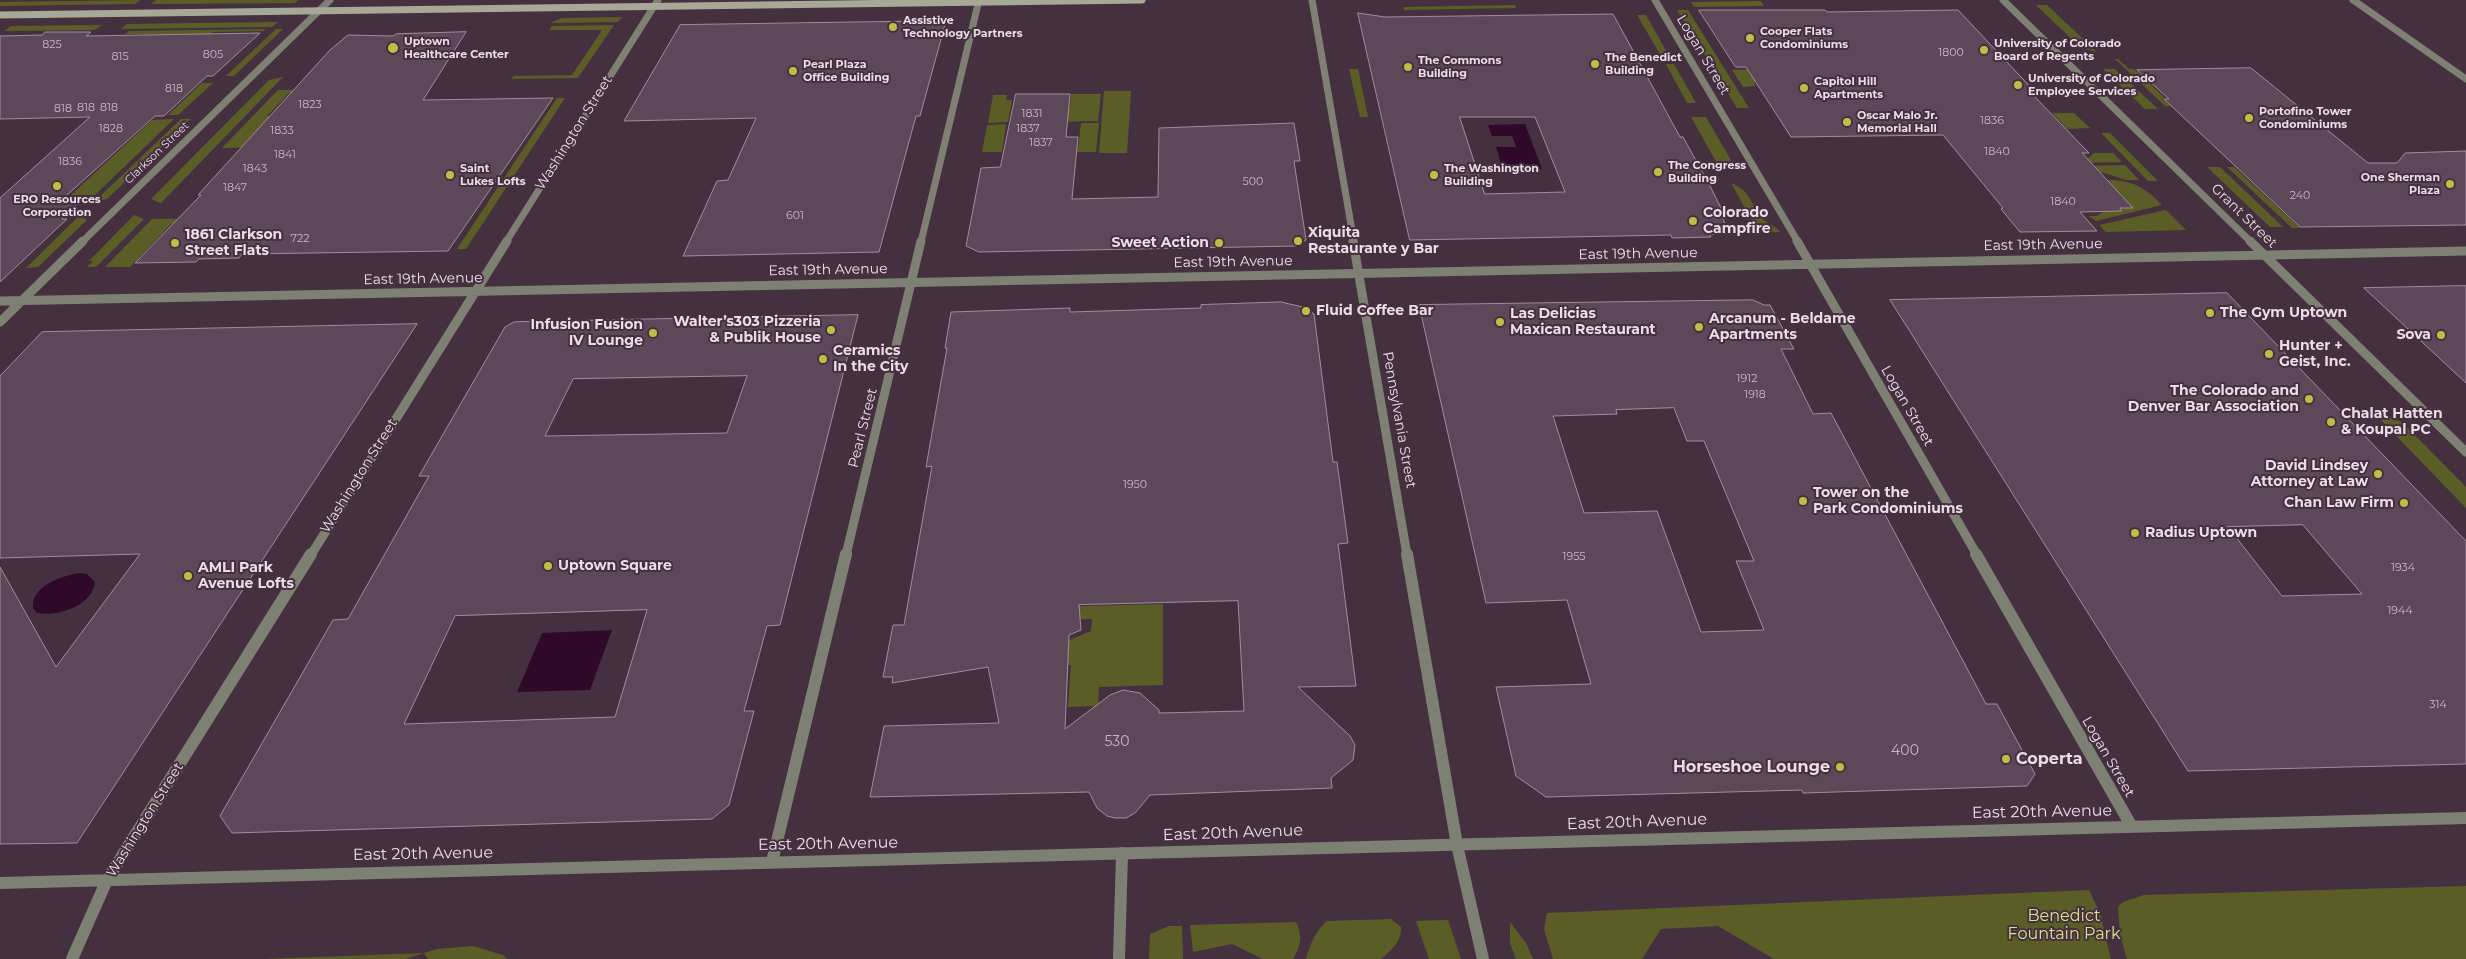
<!DOCTYPE html>
<meta charset="utf-8">
<style>
body{margin:0}
canvas{display:block;background:#453040}
</style>
<canvas width="2466" height="959"></canvas>
<script>
const context = document.querySelector('canvas').getContext('2d');
context.lineJoin = 'round';
function fillPath(path, color) { context.fillStyle = color; context.fill(path, 'evenodd'); }
function strokePath(path, color, width, dash) { context.strokeStyle = color; context.lineWidth = width; context.lineCap = dash ? 'butt' : 'round'; context.setLineDash(dash || []); context.stroke(path); }
function label(font, color, halo, rows, align = 'center') {
  context.font = font + ' Montserrat,sans-serif'; context.lineWidth = 4; context.setLineDash([]); context.textBaseline = 'middle'; context.strokeStyle = halo; context.fillStyle = color; for (const [text, x, y, turn = 0] of rows) {
    context.save(); context.translate(x, y); context.rotate((+turn || 0) * Math.PI / 180); context.textAlign = isNaN(turn) ? turn : align; if (halo) context.strokeText(text, 0, 0); context.fillText(text, 0, 0); context.restore();
  }
}
fillPath(new Path2D(`
 M140,0l-5,4 -135,2v-4z
 M156,0h142l-3,3 -144,1z
 M1761,1l3,5 -70,1 -3,-5z
 M1515,5l1,3 -112,2 -1,-3z
 M2036,5h11l50,47 -16,-4z
 M1677,10h11l61,98h-12z
 M1637,15h9l26,46h-8z
 M622,17l-4,5 -68,1 12,-5z
 M278,22l-6,5 -151,2 6,-5z
 M102,25l-7,5 -91,1 7,-5z
 M614,25l-36,53 -67,1 3,-3 58,-1 30,-45h-53l3,-4z
 M266,29l-3,2 -50,1 -51,45 -42,1 51,-44h-46l4,-3z
 M276,29h7l-49,47h-8z
 M2115,59h3l11,10h5l31,29h-3l9,8h-6z
 M1666,64h8l22,39h-9z
 M1349,69h9l10,48h-8z
 M1761,69l7,12 -14,1 2,4 -13,1 -11,-17z
 M2103,69h12l43,40h-13z
 M283,77l-122,126 -10,-4 118,-119z
 M202,83h11l-35,32h-10z
 M278,90h46l-2,2 -33,1 -22,23h10l11,31 -66,1z
 M1104,91h27l-4,62h-28z
 M1071,94h30l-3,27 -46,1 2,-15 16,-1z
 M993,95h14l-1,5h6l-4,22 -20,1z
 M557,98h8l-99,151h-9z
 M2052,113h22l16,15 -23,1z
 M1691,117h15l26,45 -6,5h-7z
 M174,119l-79,76h-24l81,-75z
 M181,119h10l-84,80 -12,2z
 M1081,123h18l-3,29h-39v-2l21,-1z
 M1006,124l-4,28h-20l5,-27z
 M2101,133h9l48,48h-10z
 M2094,153h19l9,9 -40,1z
 M2125,165l14,15h-13l-44,-14z
 M2220,167l63,60h-13l-63,-60z
 M2227,167h7l66,61h-8z
 M2107,180c25,0 38,7 55,25l-66,16 -8,-5h9l7,-5h17l-1,-3h12z
 M1731,183c22,10 17,18 31,35 5,6 13,7 18,14l-21,1z
 M2166,210l20,20 -80,2 -7,-7z
 M134,215l10,4 -48,48h-9l6,-6h-4z
 M79,216l8,4 -49,47 -12,1z
 M224,218l-5,5 -48,1 -41,43h-25l47,-48z
 M2374,413l28,9 64,65v21z
 M1163,604v81l-64,2 -1,19 -30,1 3,-42h-19l1,-18 38,-16 1,-12 -42,1 1,-13z
 M2466,886v73h-339l-7,-24 -2,-28 5,-5 21,-7z
 M2089,890l11,23 11,46h-337l-56,-33 -57,3 -19,30h-89l-9,-30 3,-16z
 M1391,919l10,8c1,15 -10,23 -20,32h-75c4,-14 9,-28 21,-38z
 M1448,920l13,39h-32l-13,-38z
 M1296,922c7,15 5,23 -3,37h-30l-31,-15 -39,8 -3,-27z
 M1510,922l16,21 7,16h-17l-6,-16z
 M1169,926h13l1,33h-34l1,-25z
 M473,946l30,9 4,4h-79l-4,-6 -18,6h-141l159,-6 13,-4z`), '#5a5d26');
fillPath(new Path2D(`
 M1525,124l17,45 -39,1 -7,-23h20l-4,-11h-20l-4,-11z
 M79,573l8,1 8,8c-3,24 -37,35 -58,31l-4,-5c-2,-22 28,-32 46,-35z
 M612,630l-22,60 -73,2 25,-59z`), '#2f082a');
const building = new Path2D(`
 M1699,10h126l2,2 131,-2 80,85h-5l56,58h-7l51,55h-13l2,3 -42,1 17,19 -77,1 -19,-23 2,-1 -60,-73 -152,2 -45,-70h-10z
 M1358,13l27,4 228,-3 67,123h3l26,47 15,30h-4l11,20h-22l2,3 -39,1 -1,-3 -261,5zM1460,117h75l30,75 -80,2z
 M946,21l-26,95h-4l-37,136 -196,4 34,-75 11,-1 28,-62 -132,3 56,-96z
 M45,32h46l-5,4 174,-3 -47,43h-6l-43,40h-9l-97,87 21,-1 -17,17h5l-67,63v-84l90,-81 -90,2v-83l42,-1z
 M466,32l-43,68 130,-2 -105,153 -206,3 -3,4 -40,1 -3,3 -61,1 66,-68h-3l132,-145 18,-15 45,1 3,-2z
 M2251,68l117,95h29l8,-10 61,-2v74l-166,2 -136,-128h5l-32,-29z
 M1016,94h54l-4,43h12l-6,62 86,-2 1,-69 135,-5 6,38h-6l12,79 -10,6 -317,6 -13,-6 15,-78 19,-1z
 M2466,286v97l-102,-95z
 M2227,293l239,248v223l-278,7 -298,-471zM2303,525l59,69 -80,2 -54,-69z
 M1753,300l11,5h6l24,44h-13l32,65 18,-1 155,291h11l38,70 -8,12 -224,7 -1,-3 -256,7 -30,-21 -20,-89 95,-3 -24,-84 -81,3 -67,-298zM1674,408l13,33h17l50,120h-18l28,69 -63,2 -44,-121 -73,2 -31,-97 64,-2 -1,-4z
 M1281,302l26,6 7,6 19,148h4l11,81 -10,1 18,142 -58,1 52,49 5,9 -2,15 -22,18 1,10 -182,7 -15,18 -9,5h-11l-8,-2 -10,-8 -8,-16 -219,5 14,-71 115,-3 -11,-56 -96,16 1,-6h-10l10,-52h11l28,-159 -6,1 21,-119h-2l6,-36 119,-4v4l131,-4v-3zM1238,601l6,110 -85,2v-3l-19,-17 -17,-3 -13,5 -45,34 4,-94 12,-5 -2,-25z
 M858,315l-78,310 -13,1 -23,85h10l-25,94 -17,14 -480,14 -12,-17 113,-196 15,-1 81,-143h-10l86,-149 9,-5zM747,376l-20,57 -182,3 28,-57zM647,610l-32,107 -211,7 51,-108z
 M417,324l-340,519 -77,1v-277l56,100 84,-113 -140,4v-182l42,-44z`);
fillPath(building, '#5d4859');
strokePath(building, '#a38b9d', 1);
strokePath(new Path2D(`
 M1312,0l42,242
 M2353,0l113,79
 M921,242l58,-242`), '#7f8074', 7);
strokePath(new Path2D(`
 M1353,241l54,314
 M846,555l75,-314`), '#7f8074', 9);
strokePath(new Path2D(`
 M1407,554l50,291 26,114
 M772,862l74,-308
 M1119,959l3,-106`), '#7f8074', 12);
strokePath(new Path2D(`
 M1655,0l143,242
 M2003,0l248,242
 M82,242l248,-242
 M506,242l152,-242`), '#7f8074', 7);
strokePath(new Path2D(`
 M1797,241l180,314
 M2250,241l216,211
 M0,301l2466,-50
 M0,322l83,-81
 M311,555l196,-314`), '#7f8074', 9);
strokePath(new Path2D(`
 M1976,554l156,273
 M0,883l2466,-65
 M72,959l35,-79 204,-326`), '#7f8074', 12);
strokePath(new Path2D(`
 M0,15l1142,-15`), '#a7a996', 7);
for (const [x, y, r, color] of [
 [893,27,5,"#bac045"],
 [1750,38,5,"#bac045"],
 [393,48,6,"#bac045"],
 [1984,50,5,"#bac045"],
 [1595,64,5,"#bac045"],
 [1408,67,5,"#bac045"],
 [793,71,5,"#bac045"],
 [2018,85,5,"#bac045"],
 [1804,88,5,"#bac045"],
 [2249,118,5,"#bac045"],
 [1847,122,5,"#bac045"],
 [1658,172,5,"#bac045"],
 [450,175,5,"#bac045"],
 [1434,175,5,"#bac045"],
 [2450,184,5,"#bac045"],
 [57,186,5,"#bac045"],
 [1693,221,5,"#bac045"],
 [1298,241,5,"#bac045"],
 [175,243,5,"#bac045"],
 [1219,243,5,"#bac045"],
 [1306,311,5,"#bac045"],
 [2210,313,5,"#bac045"],
 [1500,322,5,"#bac045"],
 [1699,327,5,"#bac045"],
 [831,330,5,"#bac045"],
 [653,333,5,"#bac045"],
 [2441,335,5,"#bac045"],
 [2269,354,5,"#bac045"],
 [823,359,5,"#bac045"],
 [2309,399,5,"#bac045"],
 [2331,422,5,"#bac045"],
 [2378,474,5,"#bac045"],
 [1803,501,5,"#bac045"],
 [2404,503,5,"#bac045"],
 [2135,533,5,"#bac045"],
 [548,566,5,"#bac045"],
 [188,576,5,"#bac045"],
 [2006,759,5,"#bac045"],
 [1840,767,5,"#bac045"]
]) { const dot = new Path2D(); dot.arc(x, y, r, 0, 2 * Math.PI); context.fillStyle = color; context.fill(dot); strokePath(dot, '#453040', 2); }
label('bold 11px', '#eadde7', '#453040', [
 ["Assistive",903,21],
 ["Technology Partners",903,34],
 ["Cooper Flats",1760,32],
 ["Condominiums",1760,45],
 ["Uptown",404,42],
 ["Healthcare Center",404,55],
 ["University of Colorado",1994,44],
 ["Board of Regents",1994,57],
 ["The Benedict",1605,58],
 ["Building",1605,71],
 ["The Commons",1418,61],
 ["Building",1418,74],
 ["Pearl Plaza",803,65],
 ["Office Building",803,78],
 ["University of Colorado",2028,79],
 ["Employee Services",2028,92],
 ["Capitol Hill",1814,82],
 ["Apartments",1814,95],
 ["Portofino Tower",2259,112],
 ["Condominiums",2259,125],
 ["Oscar Malo Jr.",1857,116],
 ["Memorial Hall",1857,129],
 ["The Congress",1668,166],
 ["Building",1668,179],
 ["Saint",460,169],
 ["Lukes Lofts",460,182],
 ["The Washington",1444,169],
 ["Building",1444,182],
 ["One Sherman",2440,178,"right"],
 ["Plaza",2440,191,"right"],
 ["ERO Resources",57,200,"center"],
 ["Corporation",57,213,"center"]
], 'left');
label('11px', '#c7b8c4', null, [
 ["825",52,45],
 ["1800",1951,53],
 ["805",213,55],
 ["815",120,57],
 ["818",174,89],
 ["1823",310,105],
 ["818",86,108],
 ["818",109,108],
 ["818",63,109],
 ["1831",1032,114],
 ["1836",1992,121],
 ["1828",111,129],
 ["1837",1028,129],
 ["1833",282,131],
 ["1837",1041,143],
 ["1840",1997,152],
 ["1841",285,155],
 ["1836",70,162],
 ["1843",255,169],
 ["500",1253,182],
 ["1847",235,188],
 ["240",2300,196],
 ["1840",2063,202],
 ["601",795,216],
 ["722",300,239],
 ["1912",1747,379],
 ["1918",1755,395],
 ["1950",1135,485],
 ["1955",1574,557],
 ["1934",2403,568],
 ["1944",2400,611],
 ["314",2438,705]
]);
label('11px', '#eadde7', '#453040', [
 ["Clarkson Street",157,153,-44]
]);
label('14px', '#eadde7', '#453040', [
 ["Logan Street",1703,55,59],
 ["Washington Street",574,133,-58],
 ["Grant Street",2244,216,44],
 ["East 19th Avenue",2043,245,-1],
 ["East 19th Avenue",1638,254,-1],
 ["East 19th Avenue",1233,262,-1],
 ["East 19th Avenue",828,270,-1],
 ["East 19th Avenue",423,279,-1],
 ["Logan Street",1907,406,60],
 ["Pennsylvania Street",1399,420,80],
 ["Pearl Street",863,428,-76],
 ["Washington Street",359,476,-58],
 ["Logan Street",2108,757,60],
 ["Washington Street",145,820,-58]
]);
label('bold 14px', '#eadde7', '#453040', [
 ["Colorado",1703,213],
 ["Campfire",1703,229],
 ["Xiquita",1308,233],
 ["Restaurante y Bar",1308,249],
 ["1861 Clarkson",185,235],
 ["Street Flats",185,251],
 ["Sweet Action",1209,243,"right"],
 ["Fluid Coffee Bar",1316,311],
 ["The Gym Uptown",2220,313],
 ["Las Delicias",1510,314],
 ["Maxican Restaurant",1510,330],
 ["Arcanum - Beldame",1709,319],
 ["Apartments",1709,335],
 ["Walter’s303 Pizzeria",821,322,"right"],
 ["& Publik House",821,338,"right"],
 ["Infusion Fusion",643,325,"right"],
 ["IV Lounge",643,341,"right"],
 ["Sova",2431,335,"right"],
 ["Hunter +",2279,346],
 ["Geist, Inc.",2279,362],
 ["Ceramics",833,351],
 ["In the City",833,367],
 ["The Colorado and",2299,391,"right"],
 ["Denver Bar Association",2299,407,"right"],
 ["Chalat Hatten",2341,414],
 ["& Koupal PC",2341,430],
 ["David Lindsey",2368,466,"right"],
 ["Attorney at Law",2368,482,"right"],
 ["Tower on the",1813,493],
 ["Park Condominiums",1813,509],
 ["Chan Law Firm",2394,503,"right"],
 ["Radius Uptown",2145,533],
 ["Uptown Square",558,566],
 ["AMLI Park",198,568],
 ["Avenue Lofts",198,584]
], 'left');
label('14px', '#c7b8c4', null, [
 ["530",1117,742],
 ["400",1905,751]
]);
label('bold 16px', '#eadde7', '#453040', [
 ["Coperta",2016,759],
 ["Horseshoe Lounge",1830,767,"right"]
], 'left');
label('16px', '#eadde7', '#453040', [
 ["East 20th Avenue",2042,812,-1],
 ["East 20th Avenue",1637,822,-2],
 ["East 20th Avenue",1233,833,-2],
 ["East 20th Avenue",828,844,-1],
 ["East 20th Avenue",423,854,-1]
]);
label('16px', '#dbe18a', '#453040', [
 ["Benedict",2064,916],
 ["Fountain Park",2064,934]
]);
</script>
